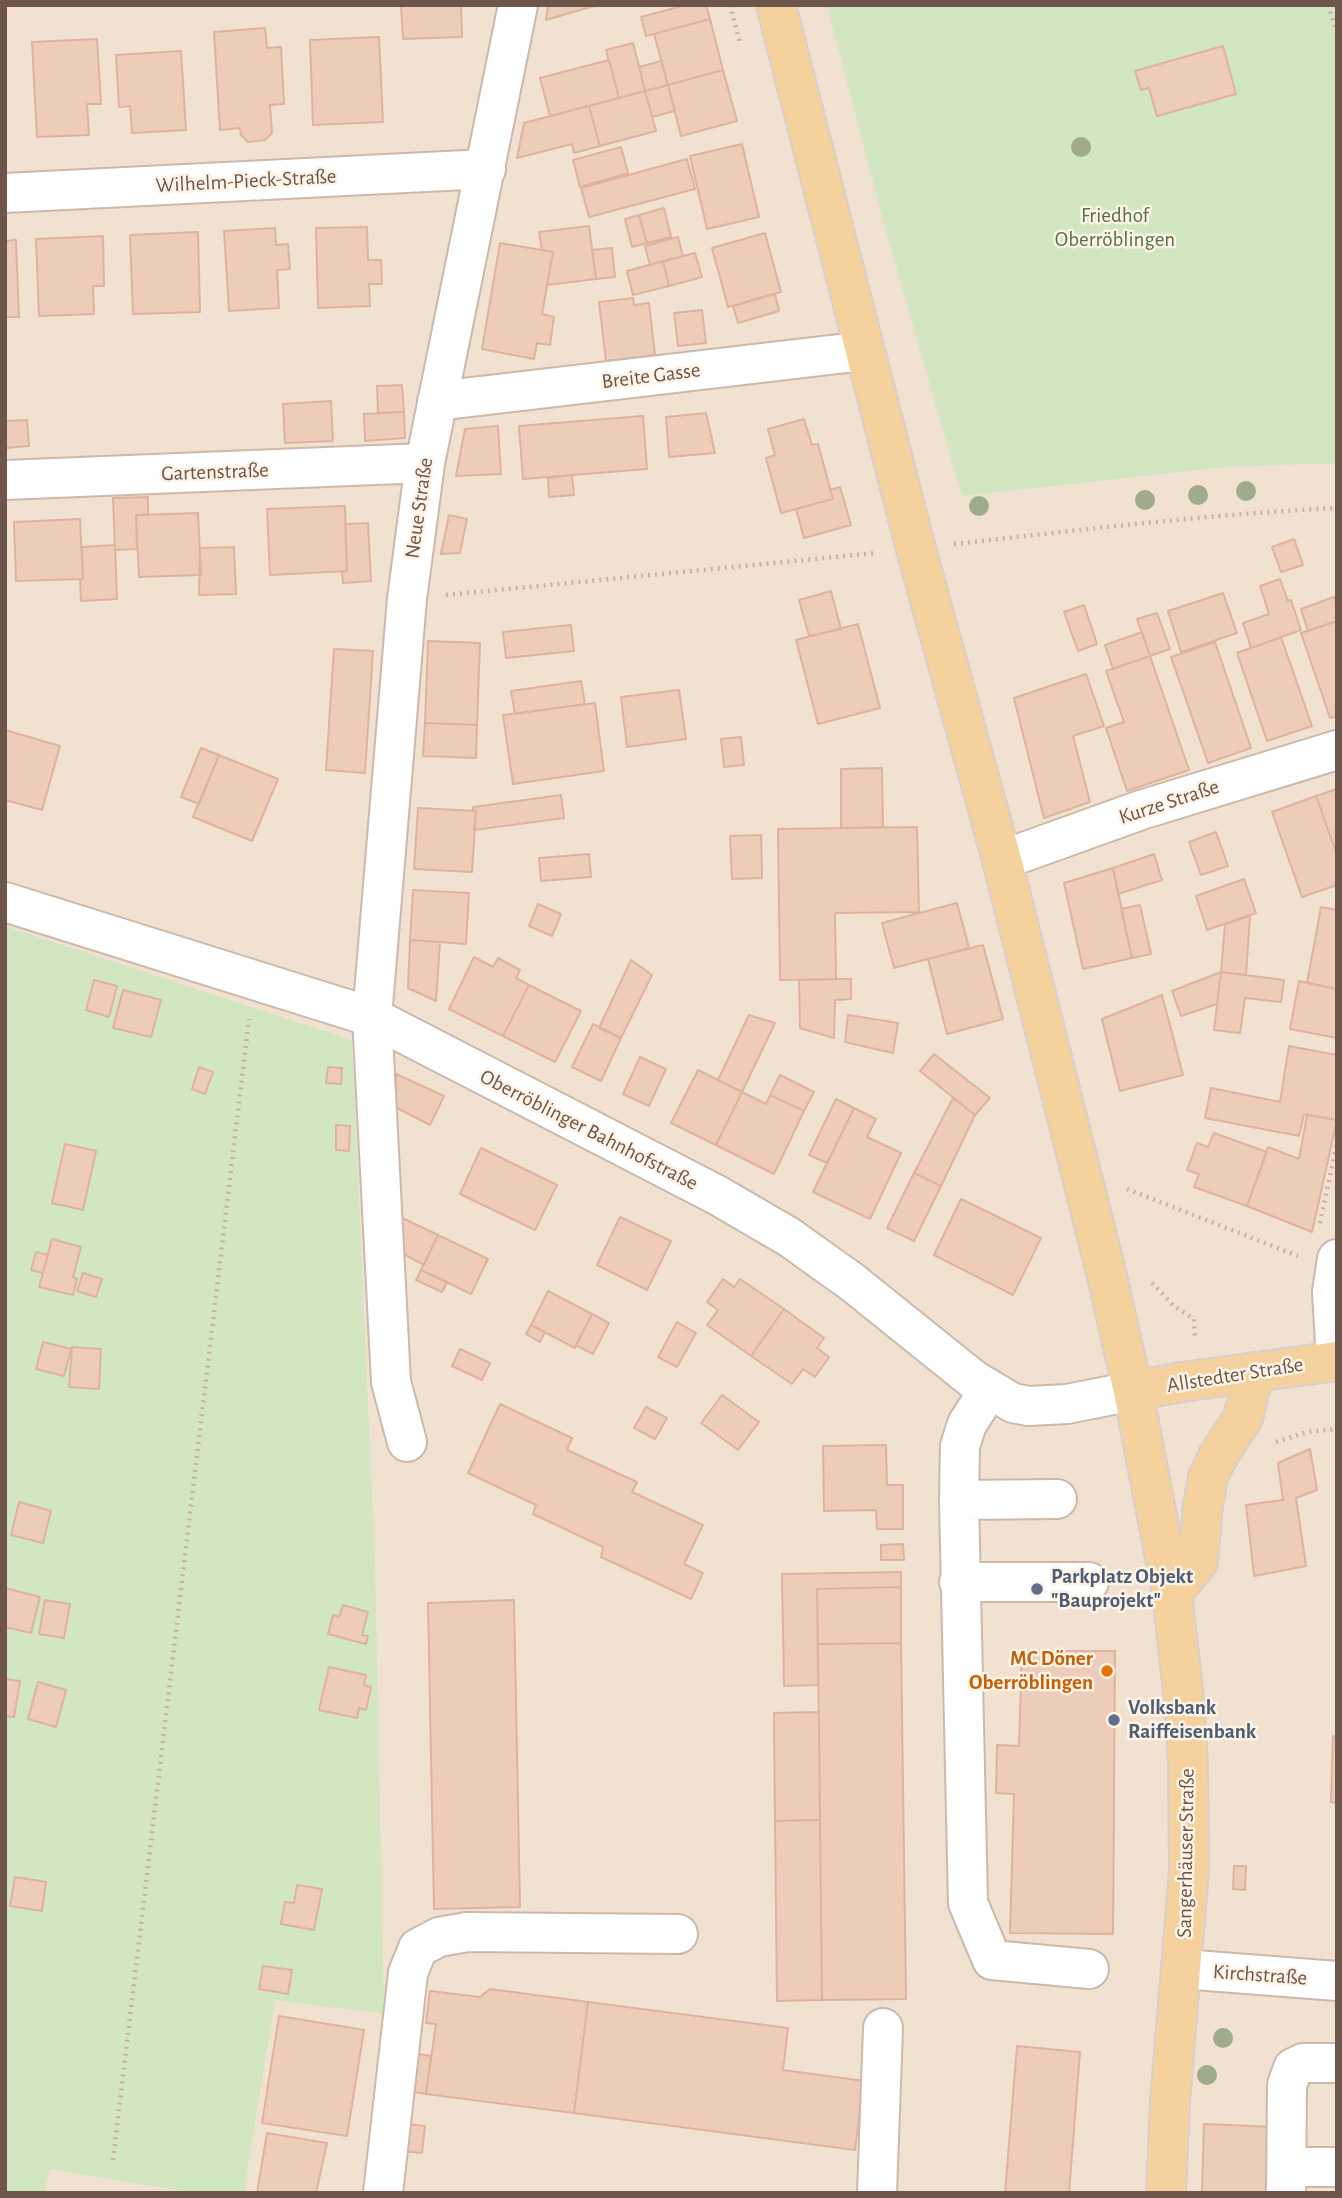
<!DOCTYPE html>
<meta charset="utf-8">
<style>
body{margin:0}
#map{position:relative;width:1342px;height:2198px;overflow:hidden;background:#faefe1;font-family:"Alegreya Sans",sans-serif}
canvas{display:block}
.frame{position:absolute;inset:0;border:7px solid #6f564a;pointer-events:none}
</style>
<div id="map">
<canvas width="1342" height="2198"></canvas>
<div class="frame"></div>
</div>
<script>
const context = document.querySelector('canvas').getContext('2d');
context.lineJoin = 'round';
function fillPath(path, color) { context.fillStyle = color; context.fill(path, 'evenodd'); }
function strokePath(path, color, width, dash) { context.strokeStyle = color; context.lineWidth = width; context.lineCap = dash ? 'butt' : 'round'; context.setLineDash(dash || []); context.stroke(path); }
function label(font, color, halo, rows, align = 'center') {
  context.font = font + ' "Alegreya Sans",sans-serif'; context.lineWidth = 5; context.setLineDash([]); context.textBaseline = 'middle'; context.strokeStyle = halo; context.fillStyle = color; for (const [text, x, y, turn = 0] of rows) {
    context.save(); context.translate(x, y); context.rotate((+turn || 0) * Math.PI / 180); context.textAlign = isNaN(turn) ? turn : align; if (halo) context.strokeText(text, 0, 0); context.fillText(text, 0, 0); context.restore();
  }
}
fillPath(new Path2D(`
 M5,5h1332v2188h-1093l31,-194 108,15 -31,-974 -347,-114z
 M49,2169l144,24h-149z`), '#f1e1d0');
fillPath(new Path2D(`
 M827,5h510v458l-112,4 -263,29 -78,-272z
 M5,926l347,114 23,524 9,450 -109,-14 -31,193h-51l-143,-24 -6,24h-39z`), '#d1e6c1');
const building = new Path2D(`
 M401,5h60l1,32 -59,2z
 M548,5h46v1l-48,14z
 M686,5h20l4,14 -64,17 -5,-19z
 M710,19l13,51 -55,15 -14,-51z
 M265,28l2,20 14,-1 3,57 -14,1 2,28 -7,7 -17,2 -7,-7 -1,-7 -20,2 -6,-98z
 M379,37l4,85 -70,3 -3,-85z
 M97,39l4,65h-14l2,31 -52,2 -5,-95z
 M633,43l12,48 -26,7 -13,-48z
 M1223,46l13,48 -79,22 -8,-28 -8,2 -6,-19z
 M181,51l5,79 -54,3 -2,-27 -11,1 -3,-52z
 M609,60l10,38 -69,18 -10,-38z
 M661,61l7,24 -23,6 -6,-24z
 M723,70l14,51 -56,15 -13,-51z
 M668,85l7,26 -23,6 -7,-26z
 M645,91l11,40 -56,15 -11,-40z
 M589,106l11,40 -26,7 -2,-9 -55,14 7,-35z
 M742,144l17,73 -52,12 -17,-73z
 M621,147l7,26 -48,14 -7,-27z
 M687,159l8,30 -106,28 -8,-29z
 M664,208l7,29 -24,6 -8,-28z
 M639,215l8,28 -15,4 -7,-28z
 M589,226l7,53 -49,6 6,-33 -11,-2 -3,-18z
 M367,227l1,33h13l1,24h-13l1,22 -52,2 -2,-80z
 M275,228l1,17 12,-1 2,25 -13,1 2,38 -50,3 -5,-80z
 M198,232l2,80 -67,2 -3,-79z
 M765,233l16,59 -53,15 -16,-59z
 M103,236l1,50h-11l1,28 -55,2 -3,-77z
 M678,237l5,19 -33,9 -5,-19z
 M16,240l3,77h-14v-76z
 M500,243l53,9 -11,62 12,3 -4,28 -13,-2 -3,16 -52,-10z
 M612,248l3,29 -19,2 -4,-29z
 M695,253l7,24 -33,9 -6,-25z
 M663,261l6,25 -36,9 -6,-24z
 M775,294l4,17 -41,12 -5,-17z
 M633,298l1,7 15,-2 6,52 -49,6 -7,-59z
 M702,310l4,33 -28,3 -4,-33z
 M402,385l2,27 -26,1 -1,-27z
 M331,401l2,40 -48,2 -2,-39z
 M404,412l1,26 -40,3 -1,-27z
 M706,413l9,40 -46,4 -3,-40z
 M643,416l4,53 -124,10 -4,-53z
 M804,419l8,26 6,-1 15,55 -52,14 -15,-55 9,-3 -7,-26z
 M27,420l2,26 -24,2v-27z
 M498,426l3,48 -45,2 9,-47z
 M572,475l2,20 -25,2 -1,-19z
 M840,487l11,38 -47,13 -8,-29 37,-10 -3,-9z
 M148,497v18h-12l1,34 -22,1 -2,-52z
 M345,506l2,65 -77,4 -3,-66z
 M198,513l3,62 -62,2 -3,-62z
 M449,515l18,4 -7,34 -19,1z
 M80,519l3,60 -67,2 -2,-59z
 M368,523l3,58 -28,2 -1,-11 5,-1 -2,-47z
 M1294,539l9,26 -22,7 -9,-25z
 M115,545l2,54 -36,2 -1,-22h3l-1,-32z
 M234,547l2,47 -37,1 1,-47z
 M1280,579l8,22 3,-1 10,30 -50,18 -8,-25 26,-9 -9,-28z
 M831,591l10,38 -32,7 -10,-36z
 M1223,593l14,40 -56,19 -13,-41z
 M1334,597l3,9v15l-29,10 -7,-22z
 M1084,605l13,39 -19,7 -14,-39z
 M1157,613l13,36 -20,7 -13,-37z
 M1337,621v95l-7,2 -29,-85z
 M858,624l22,84 -62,16 -22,-84z
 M571,625l3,26 -68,7 -3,-26z
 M1142,632l8,24 -37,13 -8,-24z
 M1281,637l31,89 -45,15 -30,-88z
 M428,641l52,2 -3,82 -52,-2z
 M1215,642l36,106 -43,15 -37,-106z
 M334,649l39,2 -8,122 -39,-3z
 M1150,656l39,114 -62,21 -21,-63 18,-6 -18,-51z
 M1086,674l18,52 -31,10 17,66 -46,16 -30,-120z
 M581,681l4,23 -70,10 -4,-23z
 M679,690l7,49 -59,8 -6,-50z
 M595,703l9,68 -91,13 -10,-69z
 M425,723l52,2 -1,33 -53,-2z
 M5,730l55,16 -18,64 -37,-10z
 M741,737l3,28 -20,2 -3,-28z
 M201,748l18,7 -20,49 -18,-7z
 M219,755l59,24 -26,62 -59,-24z
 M882,768l1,59 -42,1v-59z
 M1337,789v66l-21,-59z
 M561,795l3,23 -90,12 2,-19h-3v-4z
 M1316,796l21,59v30l-35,12 -30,-85z
 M418,808l58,3 -4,61 -58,-3z
 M917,827l2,85 -84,1 1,66 -56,1 -2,-151z
 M1216,832l12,34 -27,9 -12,-33z
 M761,835l1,43 -30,1 -2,-43z
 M589,854l2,23 -50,4 -2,-23z
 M1154,854l8,26 -44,14 -5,-26z
 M1113,868l19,90 -49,11 -19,-86z
 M1244,879l12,34 -49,17 -11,-34z
 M413,890l56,3 -3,51 -56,-4z
 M957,903l12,45 -75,20 -12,-45z
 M538,904l23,10 -9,22 -23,-10z
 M1140,905l11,49 -19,4 -11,-49z
 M1321,907l16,3v79l-30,-6z
 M1250,916l-4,59 -25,-3 4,-48z
 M410,940l30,2 -4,59 -28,-13z
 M983,945l20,74 -56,15 -19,-75z
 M474,957l19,10 5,-9 22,12 -4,8 13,7 -26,51 -54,-27z
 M631,960l21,15 -31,63 -22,-10z
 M1221,972l-4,32 -36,12 -9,-25z
 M1221,972l63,8 -3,22 -36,-4 -5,35 -26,-3z
 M836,979h15v20l-16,1 -1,38 -34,-10 -1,-48z
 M94,980l23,6 -8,31 -23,-7z
 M1299,981l38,8v49l-47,-9z
 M529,985l52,26 -26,51 -52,-26z
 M123,990l38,10 -10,37 -38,-9z
 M1162,995l21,80 -63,16 -18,-72z
 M749,1015l26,8 -33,69 -24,-12z
 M848,1015l50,8 -5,30 -48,-11z
 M593,1024l28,14 -20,43 -29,-14z
 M1289,1046l48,9v65l-33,-6 -5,22 -94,-18 6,-30 69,14z
 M934,1054l56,44 -15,17 -55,-44z
 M640,1057l26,12 -17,37 -26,-12z
 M199,1067l14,5 -8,22 -13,-5z
 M328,1067l14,1 -1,16 -15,-1z
 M698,1070l44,22 -26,53 -45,-22z
 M396,1074l48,22 -14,29 -35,-18z
 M780,1075l34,17 -10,19 -34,-16z
 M742,1092l24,12 4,-9 34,16 -30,63 -58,-29z
 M953,1098l22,17 -34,71 -27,-13z
 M836,1099l18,9 -27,55 -18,-8z
 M854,1108l22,11 -9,18 34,16 -31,66 -57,-27z
 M1307,1115l30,5 -25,112 -65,-26 21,-59 31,12z
 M336,1125l14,1 -1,25 -13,-1z
 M1214,1133l53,19 -20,54 -53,-19 5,-13 -12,-4 10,-27 11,4z
 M65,1144l31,7 -13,59 -31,-7z
 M481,1148l76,37 -22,45 -75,-36z
 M914,1173l27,13 -27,55 -27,-13z
 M961,1199l80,39 -28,57 -79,-40z
 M400,1217l38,18 -14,30 -24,-13z
 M620,1217l51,24 -24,49 -50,-25z
 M438,1235l50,24 -17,35 -50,-24z
 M52,1239l29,8 -8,30 4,2 -4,16 -34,-8z
 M36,1252l12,3 -5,18 -12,-3z
 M421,1270l26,12 -5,10 -26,-12z
 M83,1273l19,6 -6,18 -19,-6z
 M723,1279l11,8 6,-8 44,30 -33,47 -44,-31 11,-15 -11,-8z
 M548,1291l44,23 -17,34 -44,-23z
 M784,1309l40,29 -7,10 12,9 -14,20 -12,-8 -11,15 -41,-28z
 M592,1314l17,9 -16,31 -17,-9z
 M677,1322l19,11 -19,34 -19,-10z
 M531,1325l14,7 -5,10 -14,-8z
 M43,1342l28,7 -7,27 -28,-7z
 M72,1347l29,2 -2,40 -30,-2z
 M460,1349l30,14 -8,17 -30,-14z
 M722,1395l37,27 -21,28 -37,-27z
 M500,1404l72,34 -5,12 70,32 -5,10 71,33 -19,39 19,9 -12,26 -90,-42 2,-10 -70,-33 3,-9 -68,-32z
 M646,1407l21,11 -12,21 -21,-11z
 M886,1445l1,40h16v44h-26l-1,-19 -52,1 -1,-65z
 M1310,1449l7,41 -21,8 10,68 -52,10 -8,-71 37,-5 -5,-37z
 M19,1502l32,9 -8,32 -32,-8z
 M903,1544l1,16h-23v-15z
 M901,1572v15l-84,2 1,96 -34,1 -2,-112z
 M901,1587v56l-83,1 -1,-55z
 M5,1588l35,9 -9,36 -26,-6z
 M45,1600l25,4 -6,34 -25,-4z
 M514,1600l6,307 -86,2 -6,-306z
 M343,1605l25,7 -6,23 6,1 -2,8 -38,-10 5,-19 6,2z
 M901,1643l5,356 -84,1 -4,-356z
 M1022,1651h93l-2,283 -103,-1 4,-139 -18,-1 1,-48 22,1z
 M329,1667l37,8 -2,10 7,2 -5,23 -7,-2 -2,10 -38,-8z
 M5,1679l15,2 -6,36 -9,-1z
 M38,1682l28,8 -10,37 -28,-8z
 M819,1712l1,108 -45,1 -1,-108z
 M1333,1736l4,1v66l-6,-1z
 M820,1820l2,180 -45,1 -2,-180z
 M1234,1866h12l-1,24 -12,-1z
 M15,1877l31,5 -4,29 -32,-5z
 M297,1885l25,4 -8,41 -33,-6 4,-22 9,1z
 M263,1966l29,4 -4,24 -29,-5z
 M490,1989l98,13 -14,111 -148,-19 10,-70 -10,-1 4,-32 50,6z
 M588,2002l200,26 -5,42 81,11 -9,69 -281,-37z
 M279,2016l85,14 -17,106 -85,-13z
 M1017,2046l63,6 -11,141h-64z
 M413,2053l18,3 -5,38 -19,-3z
 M407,2124l18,2 -3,27 -19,-2z
 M1204,2124l71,3 -2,66h-71z
 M267,2133l60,10 -11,50h-59z`);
fillPath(building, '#edcdba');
strokePath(building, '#dfb39c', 2);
const minor = new Path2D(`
 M5,193l481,-24
 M437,401l427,-50
 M5,480l420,-17
 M1002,860l139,-50 196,-60
 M5,902l367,115 345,178 72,42 63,45 122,98 39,23 15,3 39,-2 66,-13
 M1336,1361l-4,-69 5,-33
 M989,1390l-22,34 -7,22 -1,54 9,403 24,57 97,9
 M407,1442l-16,-60 -19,-365 35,-418 18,-136 93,-458
 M959,1500l98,-1
 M959,1582h130
 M1182,1969l155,12
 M1287,2167h50
 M383,2193l25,-220 10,-25 21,-11 28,-5 211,2
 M877,2193l6,-165
 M1286,2193l1,-108 6,-17 10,-5h34`);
const major = new Path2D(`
 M776,5l140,544 86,311 104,412 27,119 39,203 12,105 4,64 1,107 -19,232 -4,91
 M1133,1391l49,-9 155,-21
 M1172,1594l26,-32 5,-57 5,-28 10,-21 25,-38 11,-46`);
strokePath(minor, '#ccb9ab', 42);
strokePath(major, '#d7d0cc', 42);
strokePath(new Path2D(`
 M730,5l10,37
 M1328,5l9,28
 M954,544c128,-14 255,-30 383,-36
 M446,595l430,-42
 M1127,1189l171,67
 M1320,1223l17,-80
 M1152,1283l22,23 20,13 1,20
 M1276,1442l31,-10 30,-3
 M113,2160l136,-1141`), '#d1b09e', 4.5, [2, 5]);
strokePath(minor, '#fff', 38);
strokePath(major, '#f5d19d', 38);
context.fillStyle = '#9fab8a';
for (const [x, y] of [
 [1081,147],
 [1246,491],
 [1198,495],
 [1145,500],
 [979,506],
 [1223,2038],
 [1207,2075]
]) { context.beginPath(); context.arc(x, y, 10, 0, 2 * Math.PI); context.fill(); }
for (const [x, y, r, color] of [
 [1037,1589,7,"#5c6f8a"],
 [1107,1671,7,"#e8710a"],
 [1114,1720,7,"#5c6f8a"]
]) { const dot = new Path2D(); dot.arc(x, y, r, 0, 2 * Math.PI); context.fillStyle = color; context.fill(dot); strokePath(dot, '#fdf3e6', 2.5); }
label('21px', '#6f564a', '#fdf3e6', [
 ["Wilhelm-Pieck-Straße",246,181,-3],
 ["Breite Gasse",651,376,-7],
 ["Gartenstraße",215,472,-2],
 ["Neue Straße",419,508,-82],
 ["Kurze Straße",1169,802,-18],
 ["Oberröblinger Bahnhofstraße",589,1130,27],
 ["Allstedter Straße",1235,1375,-9],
 ["Sangerhäuser Straße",1186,1853,-89],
 ["Kirchstraße",1260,1975,4]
]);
label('21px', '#547443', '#fdf3e6', [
 ["Friedhof",1115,216],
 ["Oberröblingen",1115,240]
]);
label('bold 21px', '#4e5e75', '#fdf3e6', [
 ["Parkplatz Objekt",1051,1577],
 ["\"Bauprojekt\"",1051,1601],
 ["Volksbank",1128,1708],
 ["Raiffeisenbank",1128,1732]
], 'left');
label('bold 21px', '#c56008', '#fdf3e6', [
 ["MC Döner",1093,1659],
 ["Oberröblingen",1093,1683]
], 'right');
</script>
